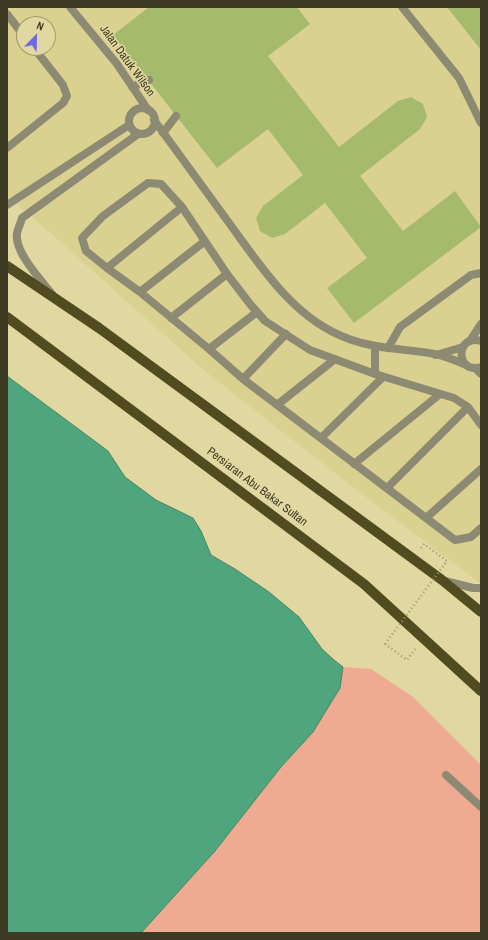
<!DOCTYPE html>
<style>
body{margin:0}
#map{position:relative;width:488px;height:940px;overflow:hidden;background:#e0d8a0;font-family:"Archivo Narrow",sans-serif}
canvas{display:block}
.frame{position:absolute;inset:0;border:8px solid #3e3b24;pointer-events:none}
.north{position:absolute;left:16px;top:16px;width:40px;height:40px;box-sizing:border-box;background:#e0d8a0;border:1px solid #9f996e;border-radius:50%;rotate:23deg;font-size:11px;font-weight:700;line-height:16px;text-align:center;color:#3e3b24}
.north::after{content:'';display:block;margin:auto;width:14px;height:18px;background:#6e69e3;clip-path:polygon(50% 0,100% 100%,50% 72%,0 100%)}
</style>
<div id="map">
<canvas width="488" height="940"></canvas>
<div class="frame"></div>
<div class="north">N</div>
</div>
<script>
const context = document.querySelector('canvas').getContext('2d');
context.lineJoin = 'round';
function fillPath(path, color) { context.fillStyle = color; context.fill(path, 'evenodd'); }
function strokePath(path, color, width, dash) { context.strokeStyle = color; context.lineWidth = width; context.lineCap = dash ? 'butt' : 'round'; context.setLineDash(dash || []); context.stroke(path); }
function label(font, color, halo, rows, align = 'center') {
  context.font = font + ' "Archivo Narrow",sans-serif'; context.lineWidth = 3; context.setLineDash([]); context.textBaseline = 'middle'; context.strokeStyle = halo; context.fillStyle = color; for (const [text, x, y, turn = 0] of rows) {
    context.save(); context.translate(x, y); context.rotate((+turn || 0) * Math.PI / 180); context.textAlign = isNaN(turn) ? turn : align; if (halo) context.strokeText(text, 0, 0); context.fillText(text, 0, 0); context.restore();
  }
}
fillPath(new Path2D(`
 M7,7h474v577l-128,-97 -147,-115 -160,-143 -39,-33zM24,24h24v24h-24z`), '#dad190');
fillPath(new Path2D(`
 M343,667l28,2 42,28 68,68v168h-340l74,-82 66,-84 32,-35 27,-44z`), '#efab92');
const water = new Path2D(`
 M7,376l101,75 17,26 31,23 37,18 8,13 10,24 24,14 34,23 30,25 23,32 12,11 9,7 -3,21 -27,44 -32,35 -66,84 -74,82h-134z`);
fillPath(water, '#4fa57d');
strokePath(water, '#4a8562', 1);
fillPath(new Path2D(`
 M149,7h148l13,17 -42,32 71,91 59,-46 13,-4 12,7 4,13 -7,12 -60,47 43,55 52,-40 26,36 -127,96 -27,-35 40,-30 -42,-55 -40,31 -13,4 -12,-7 -4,-13 7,-12 40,-31 -35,-46 -51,39 -104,-133z
 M447,7h34v43z`), '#a5ba6d');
strokePath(new Path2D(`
 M421,548l3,-4 23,17
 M385,644l22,16 9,-12`), '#a09a6f', 2.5, [1, 3]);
strokePath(new Path2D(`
 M70,7l47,57 31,46
 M402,7l57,71 22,45
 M7,14l17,22
 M132,87l17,-7
 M163,133l13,-17
 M7,148l56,-45 4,-7 -4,-11 -29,-37
 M107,268l75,-61
 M140,292l65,-51
 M171,318l56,-44
 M375,346v28l79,24 14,9 13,18
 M388,348l12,-21 71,-52 10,-2
 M209,349l48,-37
 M475,368l6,6
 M375,374l-65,-24 -45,-29 -15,-17 -23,-30 -45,-67 -21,-23 -13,-1 -45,33 -21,22 4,13 21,17 33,24 69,57 34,30 212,161 16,-3 10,-9
 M243,379l43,-45
 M277,405l58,-46
 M321,438l62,-61
 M354,464l86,-70
 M387,488l81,-81
 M426,518l55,-49
 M445,581l28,7h8
 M446,775l35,32`), '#8d8a73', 8);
strokePath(new Path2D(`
 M129 121a13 13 0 1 1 26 0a13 13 0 1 1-26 0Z
 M154,120c23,32 47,64 70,96 34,46 68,103 125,123 28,10 57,10 86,15 11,2 21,7 31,11
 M7,205l122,-80
 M52,294c-11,-14 -38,-42 -35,-61 1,-5 4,-10 5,-15l116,-84
 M470,341l11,-17
 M481,341c-26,-8 -26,34 0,26
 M436,355l27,-8`), '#8d8a73', 8);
strokePath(new Path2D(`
 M7,266l92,62 343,252 39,32
 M7,317l357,267 117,107`), '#514b20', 10);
strokePath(new Path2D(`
 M385,644l62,-83`), '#a09a6f', 2.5, [1, 3]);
label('12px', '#3e3b24', '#e0d8a0', [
 ["Jalan Datuk Wilson",127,61,54],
 ["Persiaran Abu Bakar Sultan",257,487,37]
]);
</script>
